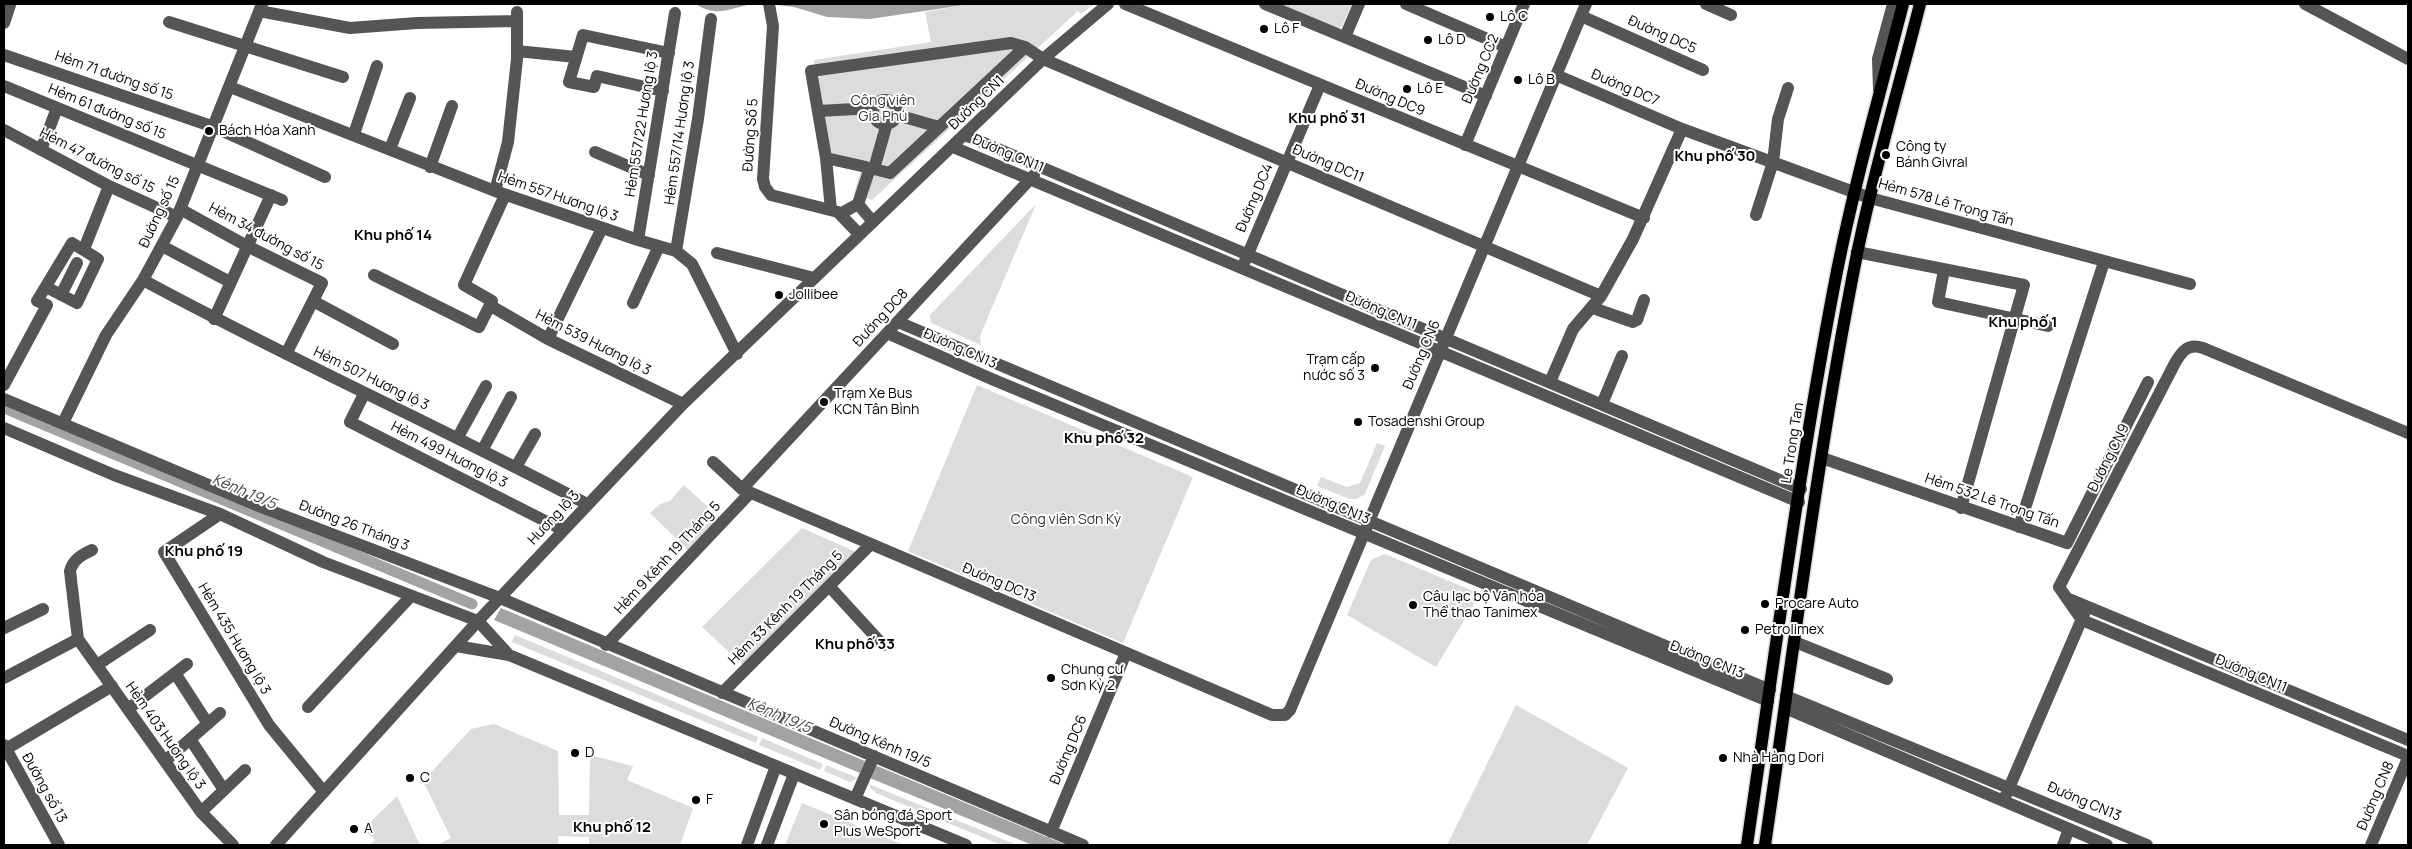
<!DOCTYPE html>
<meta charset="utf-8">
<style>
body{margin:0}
#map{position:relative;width:2412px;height:849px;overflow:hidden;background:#fff;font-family:Manrope,sans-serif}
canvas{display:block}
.frame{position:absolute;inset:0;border:5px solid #000;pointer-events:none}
</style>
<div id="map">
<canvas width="2412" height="849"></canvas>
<div class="frame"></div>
</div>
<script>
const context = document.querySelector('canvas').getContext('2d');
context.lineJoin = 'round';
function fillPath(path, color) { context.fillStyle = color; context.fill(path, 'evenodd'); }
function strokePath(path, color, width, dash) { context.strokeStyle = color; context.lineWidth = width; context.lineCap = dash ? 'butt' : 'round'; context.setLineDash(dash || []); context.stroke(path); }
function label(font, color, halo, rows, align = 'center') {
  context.font = font + ' Manrope,sans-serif'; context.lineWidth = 4; context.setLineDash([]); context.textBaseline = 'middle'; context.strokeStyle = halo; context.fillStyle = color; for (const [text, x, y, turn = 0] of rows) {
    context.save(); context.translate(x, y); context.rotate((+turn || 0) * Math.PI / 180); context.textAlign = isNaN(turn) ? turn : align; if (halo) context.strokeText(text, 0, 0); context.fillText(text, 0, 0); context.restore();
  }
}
fillPath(new Path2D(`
 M971,4h123l-13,10 -3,-3 -206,189 -18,-6 7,-25 -32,-13 -15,-96 117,-18 -6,-30z
 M1275,4h77l-10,22 -5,3z
 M1036,204l-56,132 1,9 -50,-22 -1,-8z
 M977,385l216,92 -70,166 -215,-92z
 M1377,443l8,3 -20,48 -8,5h-7l-33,-13 4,-9 26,10 13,-4z
 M684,485l37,34 -31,33 -40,-39 10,-9 10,-3z
 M802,528l52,23v5l-111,109 -41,-38z
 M1385,554l95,40 -44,73 -89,-52 24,-55z
 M515,635l243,102 -2,6 -244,-101z
 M1516,705l112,63 -41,77h-140z
 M494,724l64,27 1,64h30l1,-60 43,11 -6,14 66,28 -13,37h-91v-8l-31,-1v9h-121l14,-7 -28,-57 48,-52z
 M762,738l61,26 -3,6 -61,-25z
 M826,765l32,13 -8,4 -26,-11z
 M869,784l148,61h-16l-125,-52 -5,-4z
 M397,796l23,49h-50l5,-5 -12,-11z
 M802,803l102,42h-119z`), '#dcdcdc');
fillPath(new Path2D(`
 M696,4h56c-21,4 -36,14 -56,0z
 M768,4h203l-101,15 -43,-2 -33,-10z
 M501,608l364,153 -5,12 -366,-153z
 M875,765l191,80h-34l-162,-67z`), '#a3a3a3');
strokePath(new Path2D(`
 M4,408l468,196`), '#a3a3a3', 11);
const major = new Path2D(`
 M1747,845c28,-191 53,-384 90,-574 18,-90 43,-178 66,-267
 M1765,845c29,-197 53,-395 92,-591 17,-84 42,-167 63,-250`);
strokePath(major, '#dbdbdb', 15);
strokePath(new Path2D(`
 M769,4l4,22 -10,153 2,8 6,8 67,17 21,22
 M1125,4l519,214
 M1265,4l221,92
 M1406,4l100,43
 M1706,4l25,11
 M2305,4l103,55
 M259,11l91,17 67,-5 100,-2
 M1581,16l122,54
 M169,22l174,55
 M4,23l6,-18
 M1345,37l14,-33
 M517,51l59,6
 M4,55l210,72 111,50
 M1556,75l126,54 188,69 320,86
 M4,86l278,114
 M230,87l265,104 143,49 38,11 16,13 45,90
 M1879,89l-1,-30 15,-55
 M663,91l-66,-15 -3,11 -25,-5 14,-47 86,18
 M873 112a12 12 0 1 1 24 0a12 12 0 1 1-24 0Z
 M818,111l56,-3
 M897,115l42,12
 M4,130l105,56 68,31
 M354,134l23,-68
 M965,135l836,354
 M1465,145l59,-141
 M953,147l846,355
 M390,149l20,-51
 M41,150l16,-42
 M595,152l54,23
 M826,158l40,9
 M430,167l22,-61
 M874,169l16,4 135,-126
 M495,191l13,-49 9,-83v-47
 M858,204l11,-33 5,-2 13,-46
 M180,209l67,37 75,37 -36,71
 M831,210l-5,-52 -15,-87 200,-28 14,4 18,12 558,237
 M840,214l18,-10 15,18
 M1756,215l17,-53 5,-43 10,-31
 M638,240l37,-227
 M162,246l68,36
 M84,249l25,-63
 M676,251l22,-132 13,-100
 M1857,252l167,33 -63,223
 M717,253l97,25
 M1245,261l75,-176
 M1944,270l-6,32 110,24
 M374,275l105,52 13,-26 -28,-16 41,-90
 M143,280c146,79 297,147 444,224
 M61,295l16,-32
 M313,301l80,43
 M633,303l26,-57
 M491,306l57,33 135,65
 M1593,308l40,14 4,-2 7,-20
 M214,319l57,-124
 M898,322l872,368
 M887,333l107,47 774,321
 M548,339l54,-111
 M1550,382l23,-53 28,-33 32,-57 49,-110
 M4,385l43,-80 -10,-4 35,-58 26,16 -21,44 -31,-16
 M364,394l-14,28 213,108
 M4,399l257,108 239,91 583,247
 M1602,404l20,-48
 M63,423l43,-88 37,-55 34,-63 85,-213
 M4,428l110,47 106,39 103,48 155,59 31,34 457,190
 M458,437l28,-51
 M483,449l28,-52
 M1822,458l245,85 81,-161
 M713,462l29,27 530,226h13l5,-5 296,-706
 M516,467l19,-33
 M742,489l292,-314
 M220,514l-56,38 105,173 55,67
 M2019,527l85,-265
 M829,586l54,59
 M2069,599l339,141
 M2082,620l-23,-33 116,-224c7,-12 13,-20 28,-15l205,85
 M2082,620l326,136
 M4,628l39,-19
 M78,639l123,173 32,33
 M78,639l-8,-68c3,-11 11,-16 22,-21
 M1795,642l92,37
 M606,645l144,-152
 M456,646l53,9
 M97,665l53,-35
 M175,673l33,51
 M4,678l74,-39
 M722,693l149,-149
 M1786,696l361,149
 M308,707l103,-111
 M1785,708l322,137
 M128,709l59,-45
 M190,739l34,51
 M4,745l55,100
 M6,749l106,-63
 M165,761l55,-48
 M2006,795l78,-181
 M855,799l19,-43
 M201,812l44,-42
 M1051,832l75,-179
 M276,845l202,-224 205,-217 360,-345 65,-55
 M747,845l29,-79
 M767,845l27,-71
 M2063,845l6,-16
 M2371,845l37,-87`), '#555', 12);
strokePath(major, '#000', 12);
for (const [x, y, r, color] of [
 [1490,17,5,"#000"],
 [1264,29,5,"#000"],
 [1428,40,5,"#000"],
 [1518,80,5,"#000"],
 [1407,89,5,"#000"],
 [209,131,5,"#000"],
 [1886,155,5,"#000"],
 [779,295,5,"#000"],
 [1375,368,5,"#000"],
 [824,402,5,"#000"],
 [1358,422,5,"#000"],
 [1765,604,5,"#000"],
 [1413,605,5,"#000"],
 [1745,630,5,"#000"],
 [1051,678,5,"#000"],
 [575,753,5,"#000"],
 [1723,758,5,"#000"],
 [410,778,5,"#000"],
 [696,800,5,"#000"],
 [824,824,5,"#000"],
 [354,829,5,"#000"]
]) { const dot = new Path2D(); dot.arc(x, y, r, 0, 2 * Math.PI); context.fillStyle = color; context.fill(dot); strokePath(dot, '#fff', 2); }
label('14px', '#000', '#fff', [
 ["Lô C",1500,17],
 ["Lô F",1274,29],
 ["Lô D",1438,40],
 ["Lô B",1528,80],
 ["Lô E",1417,89],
 ["Bách Hóa Xanh",219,131],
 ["Công ty",1896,147],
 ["Bánh Givral",1896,163],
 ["Jollibee",789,295],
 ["Trạm cấp",1365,360,"right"],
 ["nước số 3",1365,376,"right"],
 ["Trạm Xe Bus",834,394],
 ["KCN Tân Bình",834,410],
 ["Tosadenshi Group",1368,422],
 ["Câu lạc bộ Văn hóa",1423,597],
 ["Thể thao Tanimex",1423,613],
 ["Procare Auto",1775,604],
 ["Petrolimex",1755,630],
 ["Chung cư",1061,670],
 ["Sơn Kỳ 2",1061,686],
 ["D",585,753],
 ["Nhà Hàng Dori",1733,758],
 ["C",420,778],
 ["F",706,800],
 ["Sân bóng đá Sport",834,816],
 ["Plus WeSport",834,832],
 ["A",364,829]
], 'left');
label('14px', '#000', '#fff', [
 ["Đường DC5",1662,35,24],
 ["Đường CC2",1481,69,-67],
 ["Hẻm 71 đường số 15",114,76,19],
 ["Đường DC7",1625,88,23],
 ["Đường DC9",1390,98,23],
 ["Đường CN1",977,103,-44],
 ["Hẻm 61 đường số 15",107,112,22],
 ["Hẻm 557/22 Hương lộ 3",642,124,-81],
 ["Hẻm 557/14 Hương lộ 3",680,133,-82],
 ["Đường Số 5",751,135,-86],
 ["Đường CN11",1008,154,23],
 ["Hẻm 47 đường số 15",97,161,27],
 ["Đường DC11",1328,164,23],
 ["Hẻm 557 Hương lộ 3",558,197,19],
 ["Đường DC4",1255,198,-67],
 ["Hẻm 578 Lê Trọng Tấn",1946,203,16],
 ["Đường số 15",160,212,-65],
 ["Hẻm 34 đường số 15",266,237,28],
 ["Đường CN11",1381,311,23],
 ["Đường DC8",881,318,-47],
 ["Hẻm 539 Hương lộ 3",593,343,27],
 ["Đường CN13",960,349,24],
 ["Đường CN6",1422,355,-67],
 ["Hẻm 507 Hương lộ 3",371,379,26],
 ["Le Trong Tan",1793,443,-81],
 ["Hẻm 499 Hương lộ 3",449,455,27],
 ["Đường CN9",2109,458,-63],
 ["Hẻm 532 Lê Trọng Tấn",1992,501,19],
 ["Đường CN13",1333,505,23],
 ["Hương lộ 3",554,518,-47],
 ["Đường 26 Tháng 3",354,526,21],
 ["Hẻm 9 Kênh 19 Tháng 5",668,558,-47],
 ["Đường DC13",999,583,23],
 ["Hẻm 33 Kênh 19 Tháng 5",786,608,-45],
 ["Hẻm 435 Hương lộ 3",234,639,59],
 ["Đường CN13",1707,660,22],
 ["Đường CN11",2251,674,23],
 ["Hẻm 403 Hương lộ 3",165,736,55],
 ["Đường Kênh 19/5",880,743,23],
 ["Đường DC6",1069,750,-67],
 ["Đường số 13",44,788,61],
 ["Đường CN8",2376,796,-67],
 ["Đường CN13",2084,802,23]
]);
label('14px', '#333', '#fff', [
 ["Công viên",883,101],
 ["Gia Phú",883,117],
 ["Công viên Sơn Kỳ",1066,520]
]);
label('bold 15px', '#000', '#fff', [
 ["Khu phố 31",1327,119],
 ["Khu phố 30",1715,157],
 ["Khu phố 14",393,236],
 ["Khu phố 1",2023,323],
 ["Khu phố 32",1104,439],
 ["Khu phố 19",204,552],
 ["Khu phố 33",855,645],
 ["Khu phố 12",612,828]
]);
label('italic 15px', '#444', '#fff', [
 ["Kênh 19/5",244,492,23],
 ["Kênh 19/5",779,716,23]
]);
</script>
